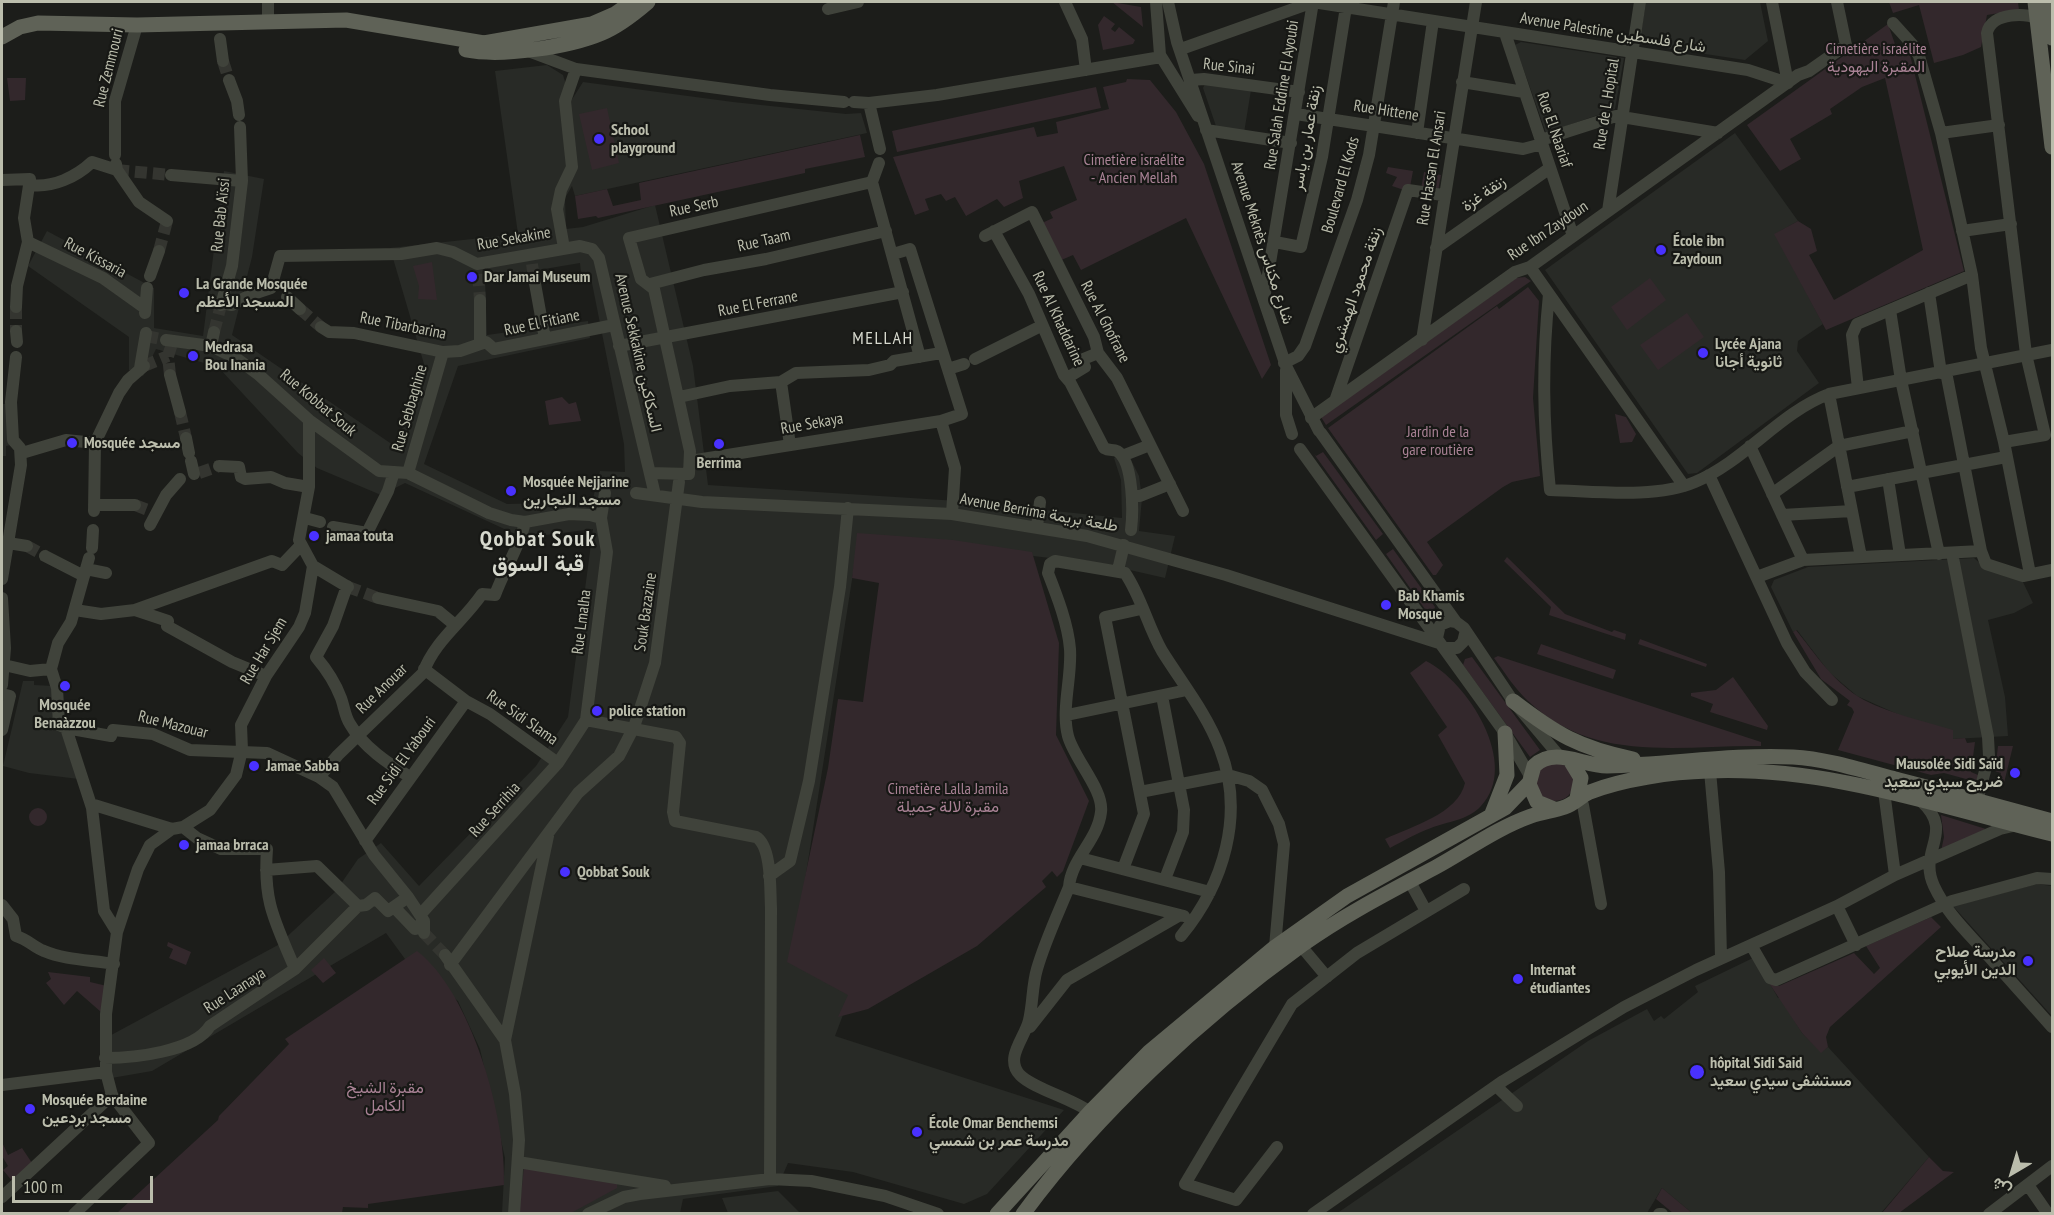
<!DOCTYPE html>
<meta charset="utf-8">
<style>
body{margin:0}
#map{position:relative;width:2054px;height:1215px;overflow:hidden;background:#1c1d1a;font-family:"PT Sans Narrow",Vazirmatn,sans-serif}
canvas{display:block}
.frame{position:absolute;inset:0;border:3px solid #bbbdac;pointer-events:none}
.north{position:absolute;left:1982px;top:1143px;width:60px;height:60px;-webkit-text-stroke:4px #171815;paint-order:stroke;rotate:218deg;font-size:16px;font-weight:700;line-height:24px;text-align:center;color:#bbbdac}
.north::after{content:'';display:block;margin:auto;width:21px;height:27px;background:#bbbdac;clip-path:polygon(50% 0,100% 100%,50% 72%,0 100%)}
.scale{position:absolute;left:12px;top:1176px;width:141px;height:27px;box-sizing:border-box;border:3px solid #bbbdac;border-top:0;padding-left:8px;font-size:18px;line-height:21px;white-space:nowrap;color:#bbbdac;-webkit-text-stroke:4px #171815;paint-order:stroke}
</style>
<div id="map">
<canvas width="2054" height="1215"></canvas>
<div class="frame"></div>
<div class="north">ش</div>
<div class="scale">100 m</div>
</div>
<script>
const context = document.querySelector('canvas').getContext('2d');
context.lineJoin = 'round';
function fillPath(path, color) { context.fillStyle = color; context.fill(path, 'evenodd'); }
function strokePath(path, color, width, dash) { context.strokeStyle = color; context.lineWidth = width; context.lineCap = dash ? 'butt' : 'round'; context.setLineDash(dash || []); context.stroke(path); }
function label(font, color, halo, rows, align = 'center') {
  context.font = font + ' "PT Sans Narrow",Vazirmatn,sans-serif'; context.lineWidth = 4.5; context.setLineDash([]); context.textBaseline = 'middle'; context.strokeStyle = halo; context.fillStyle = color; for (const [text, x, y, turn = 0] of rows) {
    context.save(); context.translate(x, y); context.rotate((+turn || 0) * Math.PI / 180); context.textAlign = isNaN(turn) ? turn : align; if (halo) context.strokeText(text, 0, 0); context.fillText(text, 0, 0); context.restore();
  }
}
fillPath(new Path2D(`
 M1646,2h114l8,39 -23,19 -106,-16z
 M1521,42l103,16 -9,51 -69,24 -31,-88z
 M547,65l16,10 8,26 12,-19 150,20 113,12 15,-1 6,20 -292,63 -3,-10 -7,12 1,31 17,-2 72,-22 38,161 15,119 250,16 164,17 -1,-38 -7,-22 12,-8 13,26 3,22 -3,33 36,5 -10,42 -57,-13 -249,-30 -66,422 59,34 -17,45 229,74 -77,84 -23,10 -111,-32 -65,-9 -10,23 -95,13 -3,14h-178l3,-55 -25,-109 -22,-48 -53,-42 -19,-26 -234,138 -52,9 2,-40 176,-95 58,-54 22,-32 23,-16 38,43 117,-120 32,-49 25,-188 -63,8 -17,-4 -108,-50 -24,12 -64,-27 -19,-15 -80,-86 -62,-18 -13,27 -14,-6v-33l-101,-71 19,-35 107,57v40l49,8 21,-165 40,8 -12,78 -20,78 164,112 28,-83 -34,-116 128,-14 -23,-163zM580,263l1,10h9l34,171 1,28 -25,-1 -8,31 -85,2 -83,-40 34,-98 132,-28 -2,-17 -101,14 -2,-56z
 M1205,84l46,6 -7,43 -27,-4 -14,-41z
 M1735,133l63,88 -23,13 48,90 -25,17 -1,10 22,32 -122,90 -9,1 -143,-204z
 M2,404h7l2,41 -5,1v10h-4z
 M1974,558l14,12 34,10 11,23 -19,10 -26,7 17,77 3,39 -55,3 -96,-43 -28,-24 -32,-42 -4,2 -22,-45 3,-7 34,-13z
 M23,681h11v4l19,1 26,93 -50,-6 -26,-7z
 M2037,884l15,2v130l-99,-110z
 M1755,957l23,41 2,-1 22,36 19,19 7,-5 101,110 -48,56h-189l-30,-25 -15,25 -311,1 252,-173 59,-32 7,12 7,-5 3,3 34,-27 -3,-6z
 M778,1191l22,22h-72l-6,-15z`), '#282a26');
fillPath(new Path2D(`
 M1112,2l29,5 2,20z
 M1889,2h129l1,8 -32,5 -6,32 -18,8 -29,8 -15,-58 -26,8z
 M1104,16l11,8 -4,5 4,3 4,-5 16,13 -2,4 -30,6 -5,-25z
 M1888,24l8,23h12l56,224 -138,59 -52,-96 24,-13 13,8 6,22 -8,4 25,45 89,-50 -38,-172 -23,9 -32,22 2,5 -42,25 11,20 -21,12 -33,-46z
 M7,78h19l-1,22 -15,1z
 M1127,79l23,1 26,32 28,52 67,201 -9,14 -76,-161 -105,52 -8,-15 -14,6 -17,-38 11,-5 -3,-6 27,-12 -13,-34 -45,15 4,17 -19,9 -7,-8 -31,17 -11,-19 -9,4 -5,-7 -16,5 4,11 -14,5 -22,-58 141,-30 3,10 21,-4 -2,-11 53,-13 -6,-22 23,-5z
 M1096,87l5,21 -204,44 -5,-21z
 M607,108l12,55 -27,7 -13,-56z
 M860,135l5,22 -60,12v4l-207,45 -2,-2 -18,3 -3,-23 32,-7 6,17 28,-6 -2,-17z
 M1388,167l25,4 -3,16 -6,3 -12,-4 5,-9 -11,-4z
 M1424,172l17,3 -3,16 -17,-2z
 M432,262l5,38 -19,-1 1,-13 -6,-20z
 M1525,277l6,4 -205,144 -5,-8 195,-139z
 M1650,278l16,22 -39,30 -16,-23z
 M1528,287l11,14 -6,97 7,78 -28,6 -9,5 -76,55 16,23 -7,10h-3l-105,-147 169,-122 2,3z
 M1687,313l17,24 -46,33 -18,-25z
 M562,397l7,7 7,-2 5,19 -32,4 -4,-24z
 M1615,414l11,3 10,17 -4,8 -12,1z
 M1323,452l60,82 -7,6 -62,-86 2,2z
 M857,533l96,7 79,12 27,91 -3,92 33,66 -26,70 -6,6 -5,-6 -10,10 4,6 -69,59 -109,63 -30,8 10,-22 -61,-33 41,-194 10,-69 25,3 16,-119 -27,-5z
 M1393,549l42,58 -2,6 -6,-1 -41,-58z
 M1507,557l58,57 47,18 2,-2 12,4 -1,6 -76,-25 2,-8 -47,-46z
 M1796,630c20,25 39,54 68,70 27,14 60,21 89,30v9l12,-1 2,5 8,-1 -4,30 7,3 -1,7 -33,-9 -13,2 -93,-25 16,-38 -2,-4 -5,-3 3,-4 -29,-22 -28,-47z
 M1640,639l67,25 -1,3 -68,-23z
 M1541,644l75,26 -3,9 -76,-25z
 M1498,656l263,86v4c-82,-1 -167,18 -233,-45 -13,-12 -23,-28 -34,-43z
 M1472,657l68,93 -10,7 -67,-92 2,-6z
 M1426,661c41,20 95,103 55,145 -14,15 -33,15 -50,22 -14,5 -28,13 -41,20l-5,-9c27,-13 73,-25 80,-56l-27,-48 9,-8 -37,-54z
 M1733,677l35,49 -1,4 -57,-18 3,-8 -22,-8v-3l25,-3z
 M1998,746h15l-9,37 -6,-1 3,-9 -6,-2z
 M1536 782a19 19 0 1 1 38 0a19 19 0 1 1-38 0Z
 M29 817a9 9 0 1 1 18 0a9 9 0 1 1-18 0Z
 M1941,815l45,14 -45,22 3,-14z
 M1931,917l10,10 -111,100 -4,10 2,10 -7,6 -19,-20 -33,-50 10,3 75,-33 20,21 6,-6 -14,-22z
 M168,942l23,10 -5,13 -17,-7 4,-9 -6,-3z
 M417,951c54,41 90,168 87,234l-136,19v4l-25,-1 -1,6h-225l101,-93 1,-4 70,-72 -4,-5z
 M324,958l12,15 -13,10 -12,-13z
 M48,972l42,5v5l17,4 -6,26 -24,-21 -13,14 -18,-22 5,-4z
 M2,1131v11l6,13 14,-7 10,15 -19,19 -10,-12 5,-4 -6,-10z
 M1929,1157l14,14 11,1 -55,41h-17z
 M524,1168l93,16v4l-46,25 -52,1z
 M1662,1188l30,25h-19l-17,-14z`), '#33282c');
strokePath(new Path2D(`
 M223,61l6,19
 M117,170l54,5
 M159,251l8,-30
 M532,264l2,14
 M478,274l2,26
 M16,307v24
 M300,309l21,18
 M214,332l7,-27
 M146,336l20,4
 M144,366l24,-10
 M170,375l-2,-19 5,-15
 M180,412l6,26
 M199,473l20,-7
 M135,505l13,5
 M27,546l18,10
 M348,587l30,11
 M424,933l21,22`), '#343530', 12, [12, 6]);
strokePath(new Path2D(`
 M268,2v19
 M1065,2l17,37 4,31
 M1156,2l4,53 38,61
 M1168,2l9,40 109,324 33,65
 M1772,2l16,81
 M828,9l30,-7
 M1893,23l19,21 7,12 22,77 31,142 9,73 23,94 26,132
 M1505,33l68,203
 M220,39l3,22
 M1181,49l132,-47 435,68 40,13
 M528,51l48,18 194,26 74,7
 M229,80l8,21 2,14
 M1191,80l13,-1 95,13
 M1462,82l62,10
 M854,102l15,1 68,-8 224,-38
 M869,103l11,46
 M1296,114l227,35 19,-5
 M1206,130l85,13
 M1417,133l16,-112
 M1941,133l58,-8
 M1541,140l75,-24 102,17
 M115,155v-54l22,-76
 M879,163l-7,19 48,175
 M116,164l1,6 22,32 28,19
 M171,175l71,6
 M2,180l28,-1 -6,39 4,24 -11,44 -1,21
 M30,185c23,3 46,-8 62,-23l25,8
 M1608,211l32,-209
 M994,231l35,63 35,81 6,7 34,66c5,3 9,1 13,3 17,10 16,63 14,79
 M1962,231l49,-7
 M985,236l47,-24 62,125 4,16 19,25 66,133
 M28,242l75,36 42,30
 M1275,242l26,5 21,-90 24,-150
 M564,248l-7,-39 4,-19 11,-23 -7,-66 11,-32
 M1436,248l114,-80
 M1530,267l154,219
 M150,276l9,-25
 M534,278l11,61
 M650,284l54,-14 62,-11 120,-28
 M271,288l9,-32 121,-2 36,-6 16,4 24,12 103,-18 12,3 7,9 56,237
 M1929,293l12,80
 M1549,294c-7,69 -6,127 1,196 44,1 105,9 145,-8 50,-21 84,-69 134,-88l223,-44
 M287,297l13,12
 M1264,299l49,-297
 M222,303l10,2 18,-10 21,-7
 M221,305l11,-39 10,-85 -2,-54
 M1890,310l11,70 38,174
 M145,313l2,-25
 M321,327l8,5 25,1 89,19 17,-1 26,-9 8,7 120,-24
 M16,331l1,11
 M166,340l45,6 25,12 23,17 50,45 70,51 29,2 81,40 22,7 14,2 44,-8 21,1 11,3
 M1422,340l54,-338
 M480,344v-44
 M211,346l3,-14
 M619,346l284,-54
 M975,359l66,-33
 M1284,363l14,-7 7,-10 52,-146 12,-45 25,-153
 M140,368l6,-35
 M948,369l16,-5
 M1286,370v45l6,19
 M1946,372l35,179 5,13 37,12 29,-6
 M170,375l10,37
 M1067,378l18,-11 -4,-7 17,-7
 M781,382l9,63
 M1858,388l-6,-53 5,-11 115,-49
 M1829,394l32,163
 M679,397l51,-11 51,-4 15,-9 73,-3 21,-5 4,-4 47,-8
 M1335,401l73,-211 35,5
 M1311,418l204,-146 15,-5 268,-192 11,-4 37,-26 -9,-43
 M309,420v67l-10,53 14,26 35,21
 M941,421l14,47 -3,46
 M1321,433l135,189 8,6 49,73 47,56
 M186,438l3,15
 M2004,442l41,-7 -19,-81 -39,-321c4,-21 41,-21 56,-13
 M1750,446l53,114
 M1300,449l205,284 25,43
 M22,453l44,-13 29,3
 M1122,456l28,-11
 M191,461l3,13
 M690,461l251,-40 21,-7 -52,-165 -17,5
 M219,466l20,1 2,10 4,2 26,-2 14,6 24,4
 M408,473l35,-121
 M650,473l39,1 1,-23 -36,-162 -13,-10 -12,-41 243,-56
 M1709,475l78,168 18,29 27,28
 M1888,479l12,76
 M1847,487l159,-30
 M636,493l66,9 250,12 135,22 139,39 213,68
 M1772,494l67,-48 74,-15
 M1132,496h8l30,-12
 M94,505h41
 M94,511l1,-68 24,-50 9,-13 16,-14
 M1782,515l70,-4
 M305,518l15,4
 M150,525l16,-30 14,-16
 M333,527l34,6 21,-42 6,-19
 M1037,527l3,-25
 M8,543l19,3
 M92,548l1,-18
 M1952,553l36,184 1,19 -12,45
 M45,556l39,20
 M86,569l20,4
 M1118,570l6,-25
 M1757,577l46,-17 178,-9
 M2,579l19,-114 -1,-17 -7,-8 -2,-38 5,-45
 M347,586l-14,40 -17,31c11,13 19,25 25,41 3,8 4,19 9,26 13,23 39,40 60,53
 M2,598l3,50 -3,37
 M378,598l60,13 17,14
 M75,610l26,4 34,-4 137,-49 10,4 19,-20
 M135,610l33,11 -1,5 65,36 34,14
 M1437,638l3,-13 10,-4 6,1
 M1444,648h13l6,-6 2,-8
 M4,665l26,6 21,-2
 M51,669l6,19 2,37 7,3 26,80 12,103 13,21
 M51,669l7,-26 13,-21 18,-64
 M424,669l42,32 24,13 68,49
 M2,694l8,2 -8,34
 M1162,696l22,114 -1,22 -18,47
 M1067,715l120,-25
 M586,720l90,17 4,6 -7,69 2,9 81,16c16,9 14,54 15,71l-1,271
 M66,728l45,8 2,-6 40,4 37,16 77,3 52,24 14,10 41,68 34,42 16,24v12
 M1710,771l9,101 2,86
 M319,777l19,-22 85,-82c12,-33 40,-51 59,-79l13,1c9,-25 25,-49 30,-73
 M1884,791l11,84
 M1140,792l88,-17 21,6 13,9 17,34 5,20 -9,103
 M1577,798l6,7 18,99
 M1921,801c35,32 -4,49 13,85 12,26 31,44 50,65 23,26 46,51 68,76
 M91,804l81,25 11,-2 27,-17 26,-35 6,-25 -1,-25 25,-49 33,-49 6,-14 8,-47
 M183,827l14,11 24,11h46c-4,54 8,72 28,120
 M365,841l101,-140
 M1080,858l130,34
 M1123,869l21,-55 -39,-197 36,-8
 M266,870l51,-4 41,40
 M769,876l21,-15 19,-80 31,-194 8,-79
 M1409,880l17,31
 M1069,887l115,29
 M2,905l11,14 3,17c13,4 17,11 28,15 21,9 48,9 70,13
 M358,906l8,-1 9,-7 13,13 20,-14
 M1837,906l19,39
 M394,907l21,22 9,-8
 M420,915l138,-152 28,-43 21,-168 -6,-34 4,-25
 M1751,945l19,33 6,2 176,-79 85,-23 15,1
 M1301,946l26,31
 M445,955l60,85 10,54 4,46 -5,74
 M450,965l128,-172 41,-37 15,-29 21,-64 24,-181
 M1030,1027l37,-47 113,-65
 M505,1040l43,-204
 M105,1058c28,0 89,-6 105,-32l85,-57 63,-63
 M2,1085l104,-13
 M1496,1086l21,20
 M1090,1112c-19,-14 -56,-23 -70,-37 -16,-17 5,-37 9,-55 4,-17 3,-34 8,-51 8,-28 21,-55 32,-82 2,-28 29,-47 32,-75 3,-22 -27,-53 -33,-76 -7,-27 4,-59 2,-87 -2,-25 -13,-53 -22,-76l2,-9 5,-3 70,12c16,23 23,54 37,78 20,32 45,63 58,98 25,65 4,135 -39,187
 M1277,1147l-41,53 -51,-16 107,-180 65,-51 107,-64
 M518,1162l147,24
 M2028,1185l20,29
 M2,1197l110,-102
 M74,1214l75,-71 -37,-48 -6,-23v-58l11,-82 21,-63 12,-24 22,-16
 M588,1214l36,-17 16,-3 130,-15 41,2 74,15 53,18
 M1313,1214l190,-133 121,-74 72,-37 141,-64 58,-31 105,-46 17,-4
 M1659,1214h3
 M1989,1214l63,-48`), '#40433b', 12);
strokePath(new Path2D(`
 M2035,2l17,145
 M2047,2l5,36
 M2,37l18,-10 18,-4 99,2 209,-5 138,23 108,-19 23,-10 17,-12
 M466,50c36,7 103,-3 136,-17 17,-7 32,-19 46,-31
 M1513,701c43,33 66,47 120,58
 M1570,760l11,18 -4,20
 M1554,809l-17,-7 -8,-18 5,-18c21,-20 48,0 73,0 62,-1 123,-12 186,-9 35,2 71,14 106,23 51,13 102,27 153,41
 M1491,816l16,-41 -2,-42
 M997,1214l93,-102 59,-60 126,-105 72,-51 158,-88 24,-25
 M1023,1214c73,-100 179,-197 279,-269 42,-30 89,-54 134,-78 31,-17 61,-39 95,-51 11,-4 23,-5 34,-9 9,-3 16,-11 25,-15 33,-13 82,-20 118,-21 118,-5 231,35 344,63`), '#5f6257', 15);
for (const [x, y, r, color] of [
 [599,139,6,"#4931ff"],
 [1661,250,6,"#4931ff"],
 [472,277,6,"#4931ff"],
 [184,293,6,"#4931ff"],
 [1703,353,6,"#4931ff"],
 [193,356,6,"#4931ff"],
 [72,443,6,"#4931ff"],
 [719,444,6,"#4931ff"],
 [511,491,6,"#4931ff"],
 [314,536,6,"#4931ff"],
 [1386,605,6,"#4931ff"],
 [65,686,6,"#4931ff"],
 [597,711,6,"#4931ff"],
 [254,766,6,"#4931ff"],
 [2015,773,6,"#4931ff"],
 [184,845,6,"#4931ff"],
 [565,872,6,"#4931ff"],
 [2028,961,6,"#4931ff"],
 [1518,979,6,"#4931ff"],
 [1697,1072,8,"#4931ff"],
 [30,1109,6,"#4931ff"],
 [917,1132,6,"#4931ff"]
]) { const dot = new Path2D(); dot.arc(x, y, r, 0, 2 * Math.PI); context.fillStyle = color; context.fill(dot); strokePath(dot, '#171815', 2); }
label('16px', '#bbbdac', '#171815', [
 ["Avenue Palestine شارع فلسطين",1613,33,9],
 ["Rue Sinai",1229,67,6],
 ["Rue Zemmouri",109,68,-76],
 ["Rue Salah Eddine El Ayoubi",1282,95,-81],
 ["Rue de L Hopital",1607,104,-81],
 ["Rue Hittene",1386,111,9],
 ["Rue El Naariaf",1554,130,71],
 ["زنقة عمار بن ياسر",1307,138,-80],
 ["Rue Hassan El Ansari",1432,168,-81],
 ["Boulevard El Kods",1341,185,-74],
 ["زنقة غزة",1484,194,-35],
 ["Rue Serb",694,207,-12],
 ["Rue Bab Aïssi",221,215,-84],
 ["Rue Ibn Zaydoun",1548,231,-34],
 ["Rue Sekakine",514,239,-10],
 ["Rue Taam",764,241,-13],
 ["Avenue Meknès شارع مكناس",1262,243,72],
 ["Rue Kissaria",95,258,28],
 ["زنقة محمود الهمشري",1356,290,-71],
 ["Rue El Ferrane",758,304,-11],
 ["Rue Al Khaddarine",1058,319,65],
 ["Rue Al Ghofrane",1105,322,63],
 ["Rue El Fitiane",542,323,-12],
 ["Rue Tibarbarina",403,326,11],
 ["Avenue Sekkakine السكاكين",638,353,77],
 ["Rue Kobbat Souk",318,403,40],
 ["Rue Sebbaghine",410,408,-74],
 ["Rue Sekaya",812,424,-10],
 ["Avenue Berrima طلعة بريمة",1039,513,10],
 ["Souk Bazazine",646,612,-82],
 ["Rue Lmalha",582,622,-83],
 ["Rue Har Sjem",264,651,-59],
 ["Rue Anouar",382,689,-44],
 ["Rue Sidi Slama",522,718,35],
 ["Rue Mazouar",173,725,14],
 ["Rue Sidi El Yabouri",402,761,-54],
 ["Rue Serrihia",495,810,-48],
 ["Rue Laanaya",235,991,-33]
]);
label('16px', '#a98295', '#171815', [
 ["Cimetière israélite",1876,49],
 ["المقبرة اليهودية",1876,67],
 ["Cimetière israélite",1134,160],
 ["- Ancien Mellah",1134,178],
 ["Jardin de la",1438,432],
 ["gare routière",1438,450],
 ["Cimetière Lalla Jamila",948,789],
 ["مقبرة لالة جميلة",948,807],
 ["مقبرة الشيخ",385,1088],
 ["الكامل",385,1106]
]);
label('bold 16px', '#bbbdac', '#171815', [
 ["School",611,130],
 ["playground",611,148],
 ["École ibn",1673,241],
 ["Zaydoun",1673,259],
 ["Dar Jamai Museum",484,277],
 ["La Grande Mosquée",196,284],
 ["المسجد الأعظم",196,302],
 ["Lycée Ajana",1715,344],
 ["ثانوية أجانا",1715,362],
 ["Medrasa",205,347],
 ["Bou Inania",205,365],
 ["Mosquée مسجد",84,443],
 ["Berrima",719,463,"center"],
 ["Mosquée Nejjarine",523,482],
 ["مسجد النجارين",523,500],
 ["jamaa touta",326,536],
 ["Bab Khamis",1398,596],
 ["Mosque",1398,614],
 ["Mosquée",65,705,"center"],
 ["Benaàzzou",65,723,"center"],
 ["police station",609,711],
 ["Mausolée Sidi Saïd",2003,764,"right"],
 ["ضريح سيدي سعيد",2003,782,"right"],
 ["Jamae Sabba",266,766],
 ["jamaa brraca",196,845],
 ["Qobbat Souk",577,872],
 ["مدرسة صلاح",2016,952,"right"],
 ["الدين الأيوبي",2016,970,"right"],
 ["Internat",1530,970],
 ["étudiantes",1530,988],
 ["hôpital Sidi Said",1710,1063],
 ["مستشفى سيدي سعيد",1710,1081],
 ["Mosquée Berdaine",42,1100],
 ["مسجد بردعين",42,1118],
 ["École Omar Benchemsi",929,1123],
 ["مدرسة عمر بن شمسي",929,1141]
], 'left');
context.letterSpacing = '1.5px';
label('18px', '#d7d9ce', '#171815', [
 ["MELLAH",883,339]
]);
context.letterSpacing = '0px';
context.letterSpacing = '1.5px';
label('bold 22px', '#d7d9ce', '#171815', [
 ["Qobbat Souk",538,540],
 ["قبة السوق",538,565]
]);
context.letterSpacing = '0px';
</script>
